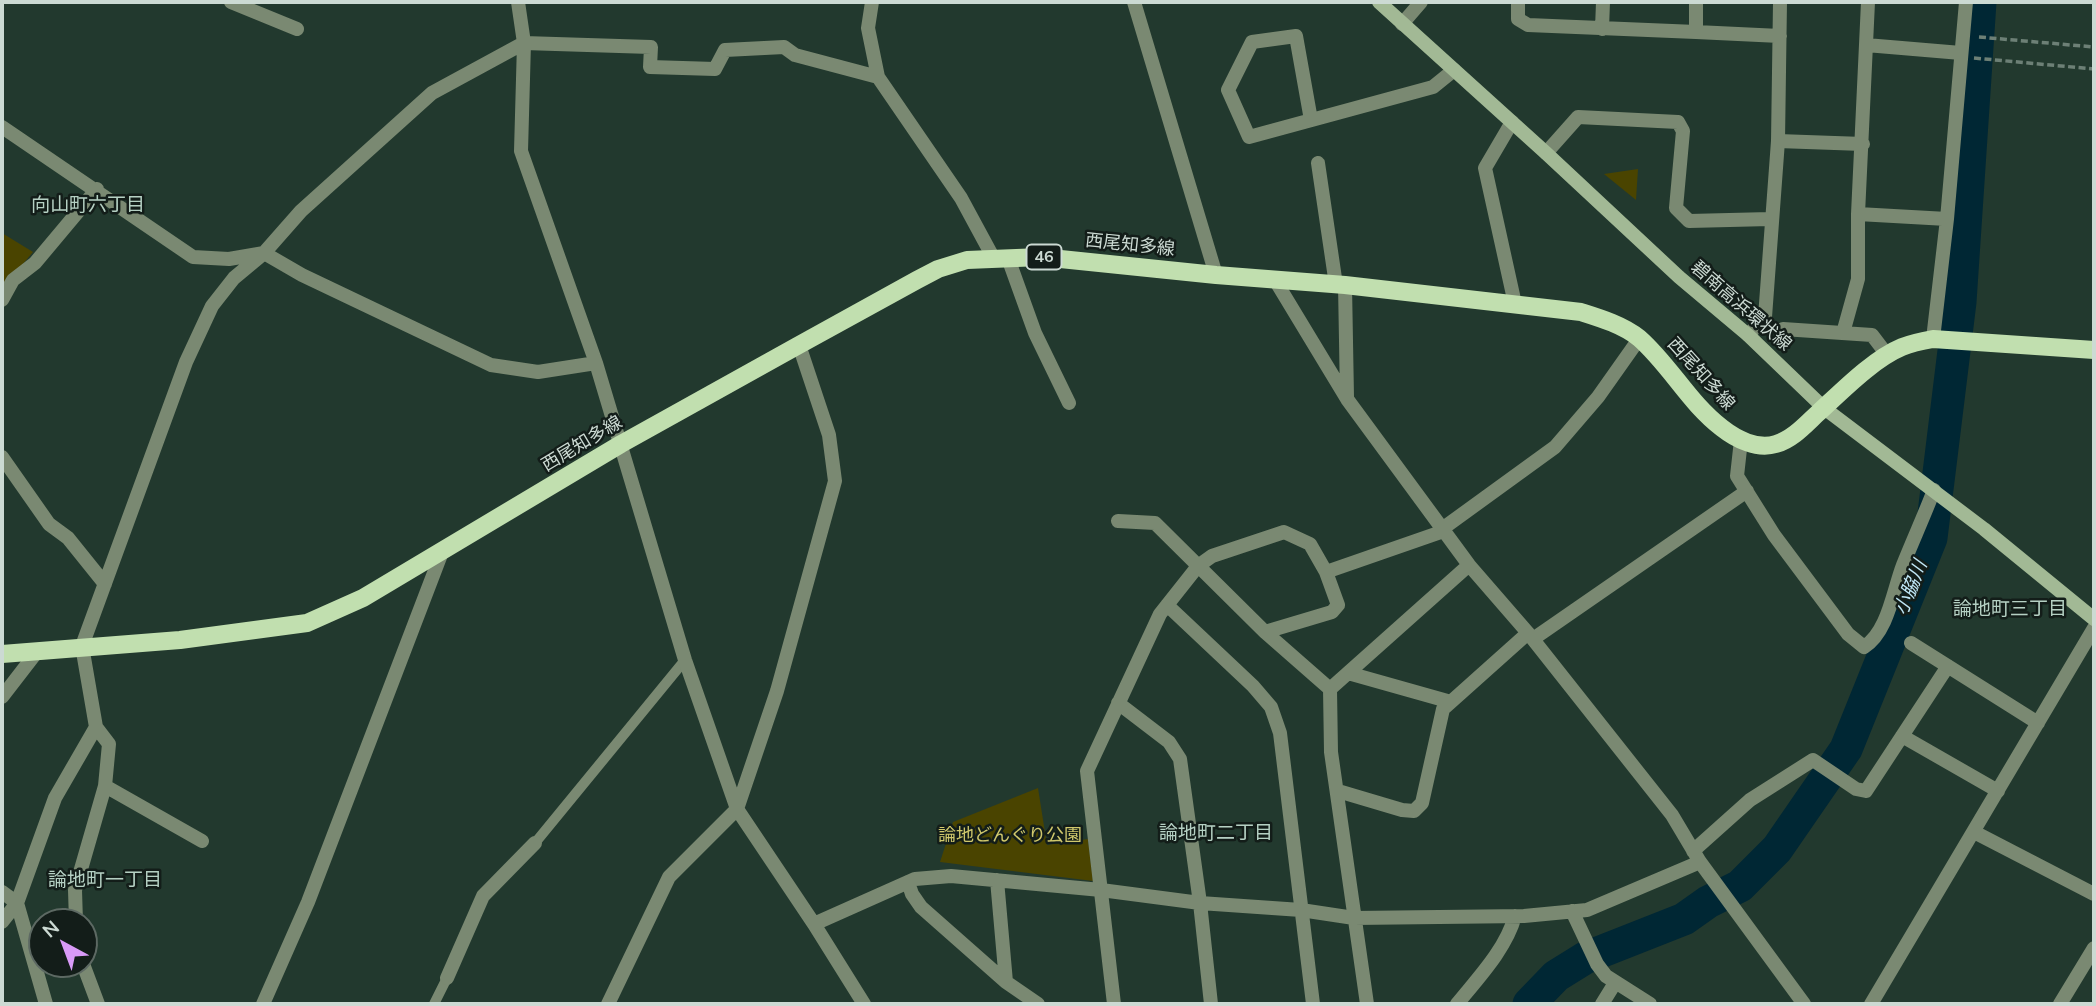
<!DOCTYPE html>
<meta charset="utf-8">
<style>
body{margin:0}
#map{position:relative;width:2096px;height:1006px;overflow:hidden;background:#22392e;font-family:Mulish,sans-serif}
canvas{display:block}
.frame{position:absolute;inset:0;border:4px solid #ccdad3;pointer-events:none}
.north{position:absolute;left:28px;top:908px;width:70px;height:70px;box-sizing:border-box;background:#131d19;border:2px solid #5d6963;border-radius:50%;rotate:319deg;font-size:19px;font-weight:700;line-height:28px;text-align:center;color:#ccdad3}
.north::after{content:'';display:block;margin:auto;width:24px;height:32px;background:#d99af7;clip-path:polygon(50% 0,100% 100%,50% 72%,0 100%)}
</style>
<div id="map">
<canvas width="2096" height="1006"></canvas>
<div class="frame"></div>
<div class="north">N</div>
</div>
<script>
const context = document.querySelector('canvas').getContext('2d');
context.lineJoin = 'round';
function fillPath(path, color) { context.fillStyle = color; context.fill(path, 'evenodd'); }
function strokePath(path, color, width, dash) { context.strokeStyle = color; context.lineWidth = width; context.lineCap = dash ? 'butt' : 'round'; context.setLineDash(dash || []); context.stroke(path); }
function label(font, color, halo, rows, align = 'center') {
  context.font = font + ' Mulish,"Noto Sans JP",sans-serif'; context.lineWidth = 5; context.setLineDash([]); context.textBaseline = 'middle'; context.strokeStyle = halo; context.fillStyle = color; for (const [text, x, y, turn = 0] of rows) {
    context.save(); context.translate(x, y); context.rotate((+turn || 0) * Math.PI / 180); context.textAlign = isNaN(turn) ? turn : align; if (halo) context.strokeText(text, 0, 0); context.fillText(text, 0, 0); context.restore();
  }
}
fillPath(new Path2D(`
 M1638,169l-2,31 -32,-26z
 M2,233l31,19 -31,37z
 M1038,788l9,57 41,-6 5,42 -153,-19 13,-40z`), '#4a4400');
strokePath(new Path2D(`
 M1529,1004l27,-28 29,-18 99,-39 24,-17 32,-16 37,-37 69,-100 85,-211 29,-236 20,-300`), '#002734', 33);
strokePath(new Path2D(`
 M1979,37l115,10
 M1974,58l120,11`), '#6d8076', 3.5, [7, 3.5]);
strokePath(new Path2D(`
 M535,843l150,-183
 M434,1004l13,-26`), '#7a8972', 10);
strokePath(new Path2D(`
 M231,2l66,27
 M518,2l6,41 -3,108 75,212 89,297 52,149 77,115 50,80
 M872,2l-4,26 10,49 83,121 33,61
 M1134,2l82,273
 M1518,2v17l10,6 168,7v-30
 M1402,24l19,-22
 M1602,29l1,-27
 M1696,32l84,4
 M1866,45l95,8
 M1311,120l-15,-84 -44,6 -24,48 21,47 184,-50 21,-17
 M1512,122l-27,46 30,136
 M2,127l191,130 36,2 35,-6 38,22 189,90 47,7 58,-9
 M1778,141l85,3
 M1546,153l32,-36 100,5 5,9 -7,77 13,13 81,-2
 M1318,163l18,122
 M1858,214l89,5
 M1008,258l27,75 34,70
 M1275,280l72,119 97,132 25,34 59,68 144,182 28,47 104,142
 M1345,285l2,112
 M2,300l11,-20 22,-17 62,-74
 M1783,329l89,6 16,21
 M1843,333l15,-54v-65l10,-212
 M1748,335l17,-18 13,-176 2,-139
 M1933,339l14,-120 19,-217
 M1741,440l-4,36 37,59 74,99 16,13c24,-15 29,-56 39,-82 10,-25 21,-49 31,-75
 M2,457l47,67 19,14 37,46
 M1118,521l37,2 110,109 65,57
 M1442,529l113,-82 43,-50 41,-58
 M1167,605l86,81 18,21 9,26 33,271
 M1265,632l67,-20 6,-7 -12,-33 118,-41
 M1533,639l214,-148
 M1911,643l127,80
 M1348,673l103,29
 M2,697l34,-44
 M1118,703l51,39 11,17 20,144 11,101
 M1902,736l96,55
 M105,786l97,55
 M1338,791l64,19 12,1 8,-8 21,-94 85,-76
 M1974,832l120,62
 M1693,851l57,-51 63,-40 43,29 10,2 82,-125
 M997,880l9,102
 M908,882l4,12 9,13 85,75 32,22
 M2,892l15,11 29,101
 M1572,911l25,53 9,12 44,28
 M2,922l15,-19 38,-105 41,-71 -14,-81 104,-284 26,-56 22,-28 30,-25 37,-42 131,-118 92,-50 127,4 -1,20 65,2 10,-19 59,-3 11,8 83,22
 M76,922l-1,-32 30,-104 4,-42 -13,-17
 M814,924l101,-45 36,-3 150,14 99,13 101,7 53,8 170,-2 63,-6 113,-48
 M83,964l15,40
 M447,978l36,-82 52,-53
 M263,1004l45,-102 134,-350
 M608,1004l61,-127 68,-68 40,-118 58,-210 -6,-46 -30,-90
 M1114,1004l-27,-233 73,-157 38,-48 14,-10 72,-24 26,12 16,28
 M1367,1004l-36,-252 -1,-63 139,-124
 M1457,1004c21,-26 49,-55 58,-88
 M1602,1004l13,-21
 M1871,1004l223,-376
 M2060,1004l34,-56`), '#7a8972', 14);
strokePath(new Path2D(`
 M1379,2l167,151 133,124 69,58 76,73 160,121 110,90`), '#a2b995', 14);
strokePath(new Path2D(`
 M2,654l178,-14 127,-17 56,-25 258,-154 178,-99 118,-65 21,-11 29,-9 74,-3 175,18 129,10 236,27c19,6 42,13 58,26 31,27 50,65 83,90 14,11 35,22 54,16 17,-5 29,-19 42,-31 23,-21 55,-54 84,-66 10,-4 20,-6 31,-8l161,11`), '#c1dfaf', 18);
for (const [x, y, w] of [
 [1044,257,35]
]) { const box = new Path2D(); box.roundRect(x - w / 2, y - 12.5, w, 25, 5); context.fillStyle = '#131d19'; context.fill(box); strokePath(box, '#ccdad3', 2); }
label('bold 16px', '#ccdad3', null, [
 ["46",1044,257]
]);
label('18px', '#ccdad3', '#131d19', [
 ["西尾知多線",1130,245,6],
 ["碧南高浜環状線",1741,306,41],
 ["西尾知多線",1701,374,48],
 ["西尾知多線",582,444,-31]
]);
label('18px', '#d0c86c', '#131d19', [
 ["論地どんぐり公園",1010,836]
]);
label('19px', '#b5d0c3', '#131d19', [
 ["向山町六丁目",88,205],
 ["論地町三丁目",2010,609],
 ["論地町二丁目",1216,833],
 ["論地町一丁目",105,880]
]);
label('italic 19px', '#c1e8f8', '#131d19', [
 ["小脇川",1911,588,-68]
]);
</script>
